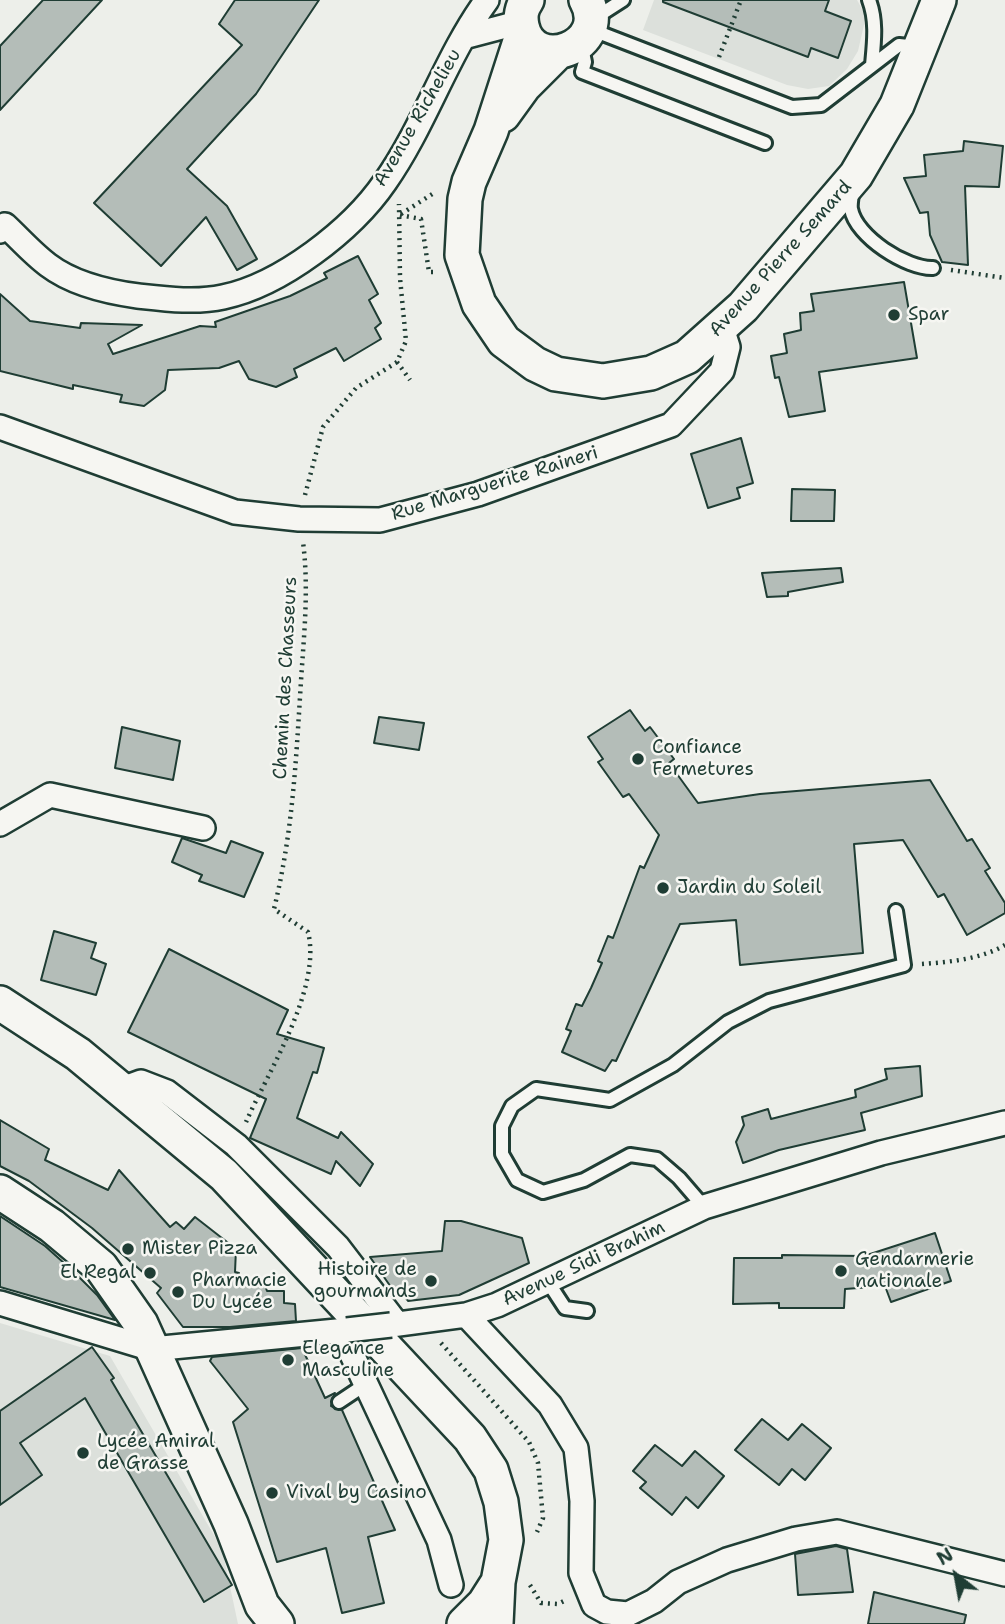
<!DOCTYPE html>
<meta charset="utf-8">
<style>
body{margin:0}
#map{position:relative;width:1005px;height:1624px;overflow:hidden;background:#edefea;font-family:"Shantell Sans",sans-serif}
canvas{display:block}
.north{position:absolute;left:921px;top:1540px;width:70px;height:70px;-webkit-text-stroke:5px #f6f6f2;paint-order:stroke;rotate:329deg;font-size:19px;font-weight:700;line-height:28px;text-align:center;color:#1f3d34}
.north::after{content:'';display:block;margin:auto;width:24px;height:32px;background:#1f3d34;clip-path:polygon(50% 0,100% 100%,50% 72%,0 100%)}
</style>
<div id="map">
<canvas width="1005" height="1624"></canvas>
<div class="north">N</div>
</div>
<script>
const context = document.querySelector('canvas').getContext('2d');
context.lineJoin = 'round';
function fillPath(path, color) { context.fillStyle = color; context.fill(path, 'evenodd'); }
function strokePath(path, color, width, dash) { context.strokeStyle = color; context.lineWidth = width; context.lineCap = dash ? 'butt' : 'round'; context.setLineDash(dash || []); context.stroke(path); }
function label(font, color, halo, rows, align = 'center') {
  context.font = font + ' "Shantell Sans",sans-serif'; context.lineWidth = 5; context.setLineDash([]); context.textBaseline = 'middle'; context.strokeStyle = halo; context.fillStyle = color; for (const [text, x, y, turn = 0] of rows) {
    context.save(); context.translate(x, y); context.rotate((+turn || 0) * Math.PI / 180); context.textAlign = isNaN(turn) ? turn : align; if (halo) context.strokeText(text, 0, 0); context.fillText(text, 0, 0); context.restore();
  }
}
fillPath(new Path2D(`
 M654,0h203l9,16 -8,35 -11,18 -18,17 -21,3 -21,-4 -144,-55z
 M0,1323l110,33 112,193 16,75h-238z`), '#dce0db');
const building = new Path2D(`
 M43,0h59l-102,110v-64z
 M235,0h84l-63,94 -69,75 40,37 30,53 -20,11 -31,-53 -45,49 -67,-63 148,-158 -23,-21z
 M663,0h166l-4,11 26,10 -13,37 -27,-10 -3,9 -145,-55z
 M964,141l39,5 -4,41 -34,-1 3,79 -26,-3 -12,-27 -2,-23 -8,1 -16,-35 22,-2 -2,-21 39,-4z
 M358,256l20,38 -9,6 12,23 -6,5 6,11 -37,22 -8,-13 -42,21 3,8 -21,10 -27,-8 -10,-18 -20,7 -51,2 -3,20 -21,16 -24,-4 2,-7 -49,-10v4l-73,-18v-77l30,27 50,7 1,-5 61,2 -34,19 5,10 87,-28 16,1 -1,-5 75,-26 37,-18 -3,-5z
 M904,282l13,76 -98,14 6,39 -36,6 -10,-40 -4,1 -4,-22 16,-3 -3,-19 17,-4 -1,-17 14,-2 -3,-17z
 M741,438l12,45 -16,5 3,10 -32,10 -17,-54z
 M792,489l43,1 -1,31h-43z
 M841,568l2,14 -55,10v4l-21,1 -5,-24z
 M630,710l15,21 5,-4 24,32 -5,4 29,40 62,-9 170,-14 37,61 5,-2 18,29 -5,3 20,32v10l-38,22 -23,-41 -6,3 -35,-57 -49,4 9,109 -123,12 -4,-45 -56,4 -64,137 -4,-1 -7,11 -43,-19 9,-21 -5,-2 10,-25 6,2 9,-18 11,-25 -4,-2 10,-25 5,2 27,-72 4,2 15,-33 -30,-41 -6,3 -25,-35 5,-3 -15,-22z
 M379,717l45,6 -5,27 -45,-7z
 M122,727l58,14 -7,39 -58,-12z
 M182,838l44,15 5,-12 32,12 -19,44 -45,-16 3,-6 -30,-13z
 M54,931l42,12 -5,15 15,6 -10,31 -55,-15z
 M169,949l119,61 -11,24 47,14 -7,25 -4,-1 -16,46 41,20 3,-6 32,32 -13,22 -24,-25 -5,13 -81,-36 16,-39 -138,-67z
 M920,1066l2,30 -61,17 4,17 -86,20 -36,13 -7,-21 8,-17 -2,-8 26,-8 3,10 85,-22 -1,-7 32,-11 -2,-10z
 M0,1120l49,29 -4,11 63,30 11,-20 51,57 6,-5 8,7 11,-12 41,32 -1,23 4,1v5l24,2 4,11h17v12l11,1 1,17 -66,6h-47l-26,-34 4,-5 -69,-60 -63,-47 -29,-15z
 M0,1216l45,30 29,26 23,23 18,25 -115,-33z
 M445,1221h16l61,17 7,25 -70,32 -51,6 -9,-12 -6,1 -23,-33 72,-6z
 M935,1233l16,48 -60,21 -6,-16 -40,3 -1,19h-65v-5l-46,1 1,-46h48v-3l82,1z
 M92,1347l22,31 -3,2 121,205 -28,17 -119,-204 -65,45 22,32 -42,30v-94z
 M302,1348l23,50 10,-5 -4,13 11,4 53,120 -27,7 16,66 -42,10 -16,-65 -49,14 -44,-140 15,-13 -38,-48 2,-4z
 M762,1419l26,21 14,-16 29,24 -26,32 -13,-11 -13,16 -44,-35z
 M655,1445l27,21 13,-15 29,25 -26,32 -12,-11 -14,18 -32,-27 6,-6 -13,-11z
 M836,1546l11,3 6,43 -55,3 -3,-41z
 M874,1592l92,23 -2,9h-96z`);
fillPath(building, '#b4bdb8');
strokePath(building, '#1f3d34', 2);
const lane = new Path2D(`
 M869,0c8,21 5,43 3,65
 M595,18l28,-18
 M590,29l202,78 29,-2 78,-60 18,2
 M581,43l4,19 -3,10 183,71
 M852,192c0,5 -2,12 -1,17 5,28 56,60 82,59
 M704,1207l-25,-29 -22,-19 -27,-4 -46,25 -41,12 -26,-12 -15,-26v-28l10,-20 24,-17 74,11 63,-35 55,-43 41,-21 135,-36 -8,-54
 M548,1282l17,26 22,3
 M339,1402l27,-18`);
const street = new Path2D(`
 M464,37l57,-15
 M0,231l5,-6c14,13 28,29 43,40 25,19 60,27 90,31 27,3 58,7 85,1 58,-12 129,-67 162,-115 40,-57 61,-126 102,-182
 M0,427l235,85 64,7 81,1 98,-26 193,-69 51,-54 6,-24 -6,-19
 M0,824l50,-29 153,33
 M122,1089l19,-7 26,10 69,53 102,102 59,77
 M0,1303l152,46 195,-19
 M466,1315l84,90 26,43 6,53 -1,72 13,32 13,7 21,2 26,-13 24,-19 49,-22 69,-21 41,-7 168,42
 M391,1325l75,-10 31,-10 207,-98 177,-54 124,-30
 M341,1331l98,209 12,45`);
const secondary = new Path2D(`
 M527,0c-6,9 -7,16 -5,26 11,50 90,20 64,-26
 M523,32l-32,99 -22,51 -4,17 -3,56 17,49 25,37 31,23 21,10 47,7 48,-8 36,-16 56,-50 113,-132 41,-70 42,-105
 M503,115l21,-29 33,-33
 M0,1003l78,51 146,121 246,263 21,32 10,32 5,38 -8,42 -2,42
 M0,1192l52,34 49,41 40,57 90,200 31,81 15,19
 M464,1624l20,-20 14,-22`);
strokePath(lane, '#1f3d34', 18);
strokePath(street, '#1f3d34', 28);
strokePath(secondary, '#1f3d34', 38);
strokePath(new Path2D(`
 M719,57l22,-57
 M401,214l33,-21
 M400,215l21,4 8,53h6
 M951,270l54,8
 M397,362l13,18
 M305,495l18,-68 33,-39 41,-26 9,-21 -6,-63 -1,-74
 M922,964c28,-2 59,-5 83,-19
 M246,1122c23,-52 76,-134 62,-190l-34,-23c19,-78 22,-149 27,-228 3,-47 8,-92 2,-139
 M441,1343l88,99 9,21 5,55 -6,14
 M530,1585l11,18 17,1 8,-4`), '#1f3d34', 4.5, [2, 5]);
strokePath(lane, '#f6f6f2', 12);
strokePath(street, '#f6f6f2', 23);
strokePath(secondary, '#f6f6f2', 33);
const streetBridge = new Path2D(`
 M347,1330l44,-5`);
strokePath(streetBridge, '#1f3d34', 28, []);
strokePath(streetBridge, '#f6f6f2', 23);
for (const [x, y, r, color] of [
 [894,315,7,"#1f3d34"],
 [638,759,7,"#1f3d34"],
 [663,888,7,"#1f3d34"],
 [128,1249,7,"#1f3d34"],
 [841,1271,7,"#1f3d34"],
 [150,1273,7,"#1f3d34"],
 [431,1281,7,"#1f3d34"],
 [178,1292,7,"#1f3d34"],
 [288,1360,7,"#1f3d34"],
 [83,1453,7,"#1f3d34"],
 [272,1493,7,"#1f3d34"]
]) { const dot = new Path2D(); dot.arc(x, y, r, 0, 2 * Math.PI); context.fillStyle = color; context.fill(dot); strokePath(dot, '#f6f6f2', 2.5); }
label('19px', '#1f3d34', '#f6f6f2', [
 ["Avenue Richelieu",418,118,-60],
 ["Avenue Pierre Semard",781,259,-48],
 ["Rue Marguerite Raineri",495,484,-17],
 ["Chemin des Chasseurs",286,678,-87],
 ["Avenue Sidi Brahim",584,1264,-25]
]);
label('19px', '#1f3d34', '#f6f6f2', [
 ["Spar",908,315],
 ["Confiance",652,748],
 ["Fermetures",652,770],
 ["Jardin du Soleil",677,888],
 ["Mister Pizza",142,1249],
 ["Gendarmerie",855,1260],
 ["nationale",855,1282],
 ["Histoire de",417,1270,"right"],
 ["gourmands",417,1292,"right"],
 ["El Regal",136,1273,"right"],
 ["Pharmacie",192,1281],
 ["Du Lycée",192,1303],
 ["Elegance",302,1349],
 ["Masculine",302,1371],
 ["Lycée Amiral",97,1442],
 ["de Grasse",97,1464],
 ["Vival by Casino",286,1493]
], 'left');
</script>
